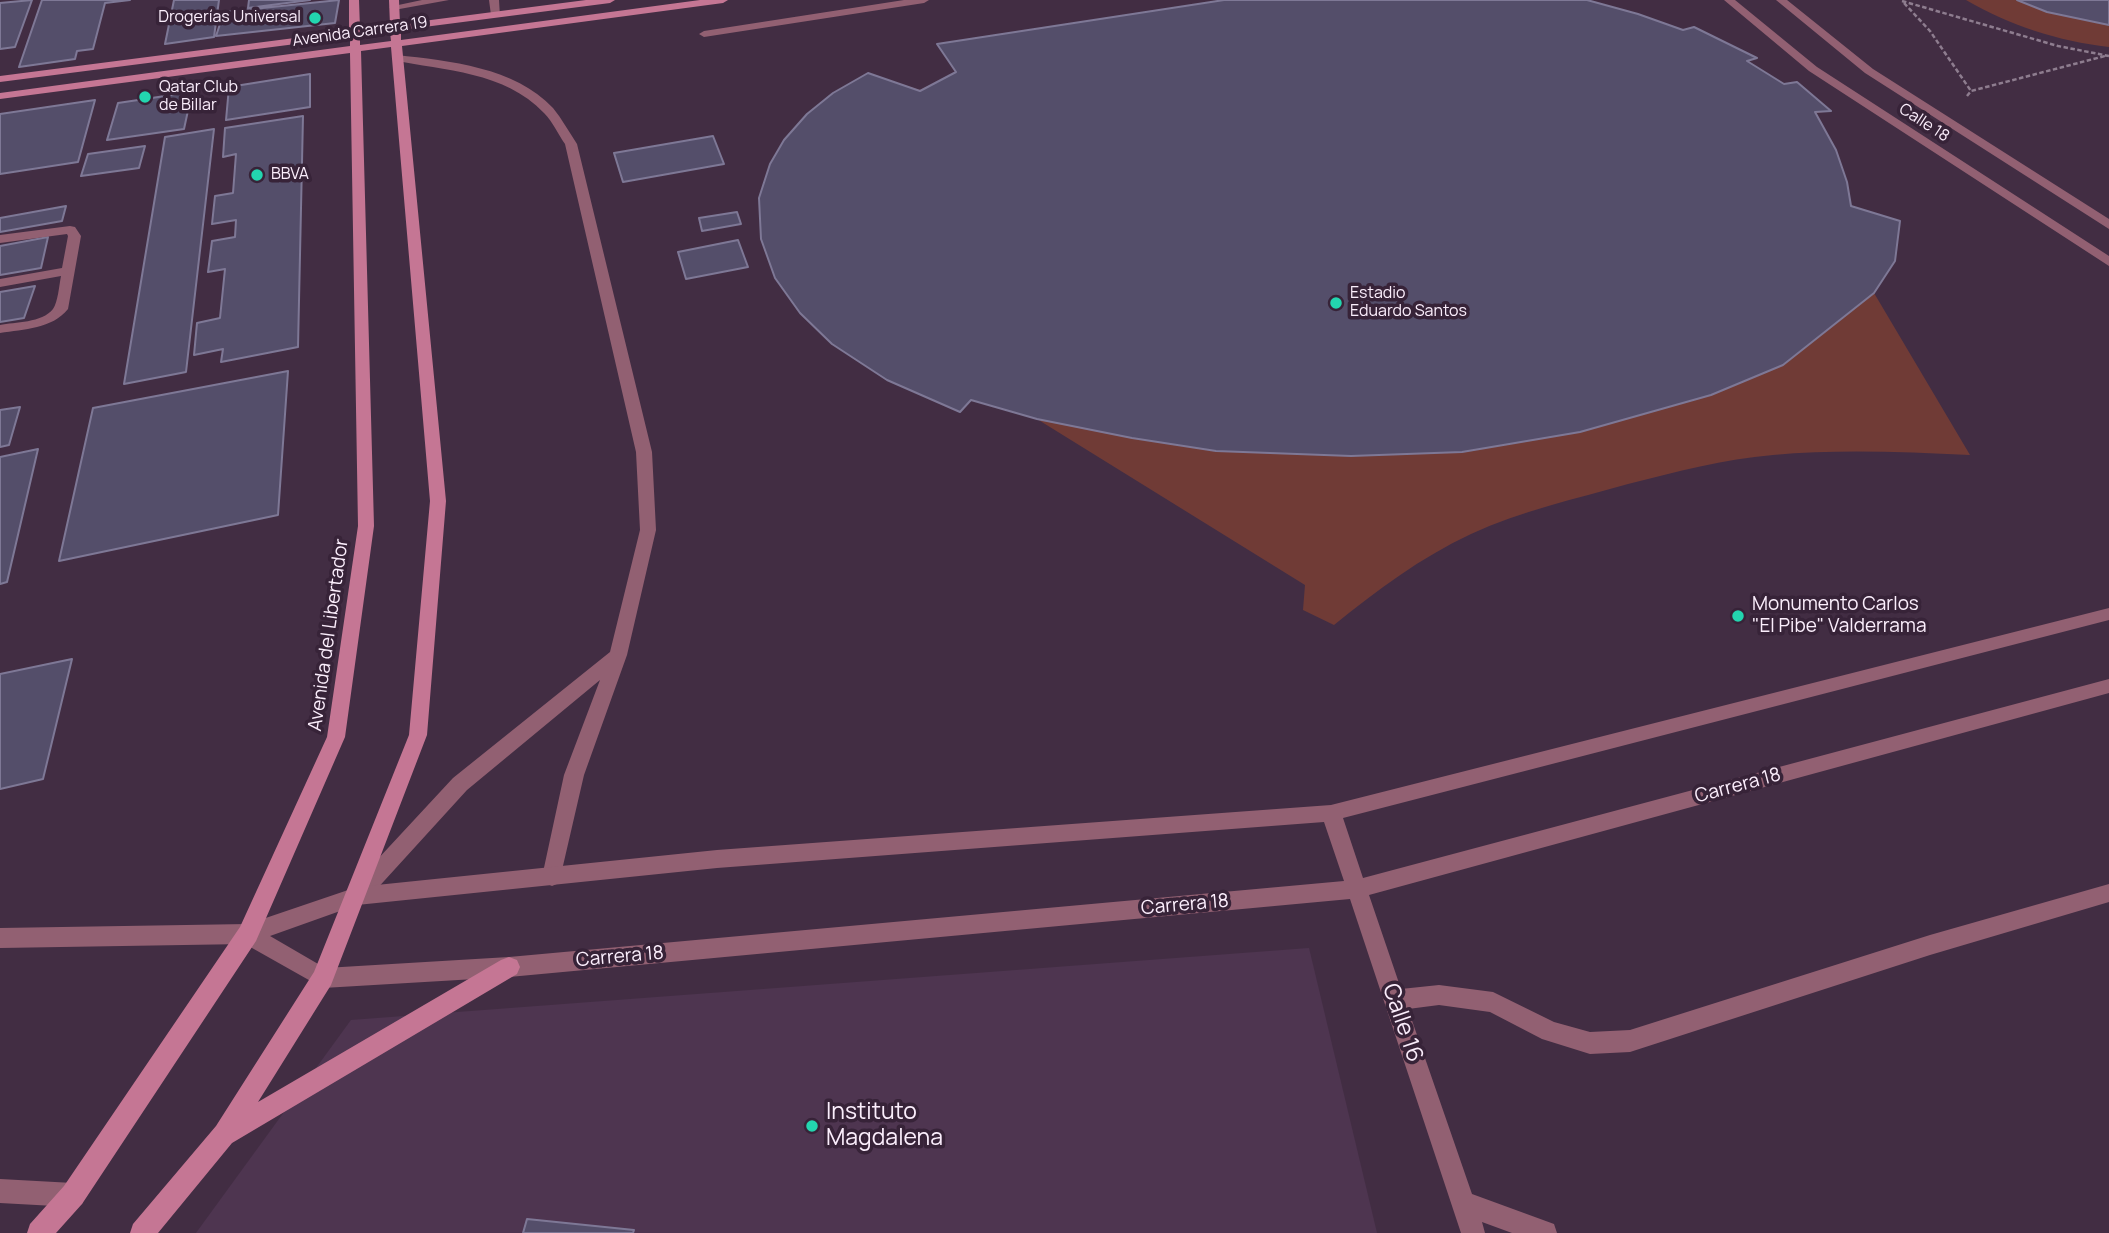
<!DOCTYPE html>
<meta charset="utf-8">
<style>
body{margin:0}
canvas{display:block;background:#422d43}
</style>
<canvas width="2109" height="1233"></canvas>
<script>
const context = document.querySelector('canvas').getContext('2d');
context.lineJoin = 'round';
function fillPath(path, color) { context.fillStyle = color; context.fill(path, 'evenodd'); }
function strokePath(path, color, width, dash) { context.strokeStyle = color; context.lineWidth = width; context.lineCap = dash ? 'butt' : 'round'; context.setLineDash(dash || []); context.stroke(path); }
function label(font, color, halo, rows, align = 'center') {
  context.font = font + ' Manrope,sans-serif'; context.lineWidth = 7; context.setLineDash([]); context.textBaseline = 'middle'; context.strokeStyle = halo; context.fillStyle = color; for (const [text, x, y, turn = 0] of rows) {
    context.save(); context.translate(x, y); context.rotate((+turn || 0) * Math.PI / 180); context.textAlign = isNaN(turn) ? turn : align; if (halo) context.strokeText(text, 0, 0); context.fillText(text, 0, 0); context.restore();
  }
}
fillPath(new Path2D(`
 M1309,948l68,285h-1181l155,-213z`), '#4e3550');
fillPath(new Path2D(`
 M1224,0h363l51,14 45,16 11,-3 63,31 -9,3 36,23 13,-2 34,29 -15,2 20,37 15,56 49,15 -5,40 -21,32 96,162c-66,-3 -131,-6 -197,0 -49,4 -97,17 -145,29 -53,15 -107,27 -157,50 -51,24 -94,56 -137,91l-31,-15 2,-25 -268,-166 -66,-19 -11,12 -73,-32 -112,-102 -14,-39 -2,-41 48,-84 26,-21 35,-20 52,17 36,-18 -19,-28z
 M1966,0h143v47c-51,-6 -98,-21 -143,-47z`), '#703b36');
const building = new Path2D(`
 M32,0l-17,47 -15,2v-46z
 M42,0h88l-25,3 -12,46 -16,2 -2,8 -56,8z
 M174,0h45l-5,37 -49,7z
 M249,0h61l-62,8z
 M339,0l-4,23 -119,13 8,-24z
 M1224,0h363l51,14 45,16 11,-3 63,31 -10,3 37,23 13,-2 34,29 -16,1 21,38 11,32 4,24 49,15 -5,40 -21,32 -91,72 -72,30 -131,37 -118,20 -111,4 -135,-5 -84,-13 -95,-19 -66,-19 -11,12 -73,-32 -55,-36 -32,-31 -25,-35 -14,-39 -2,-41 11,-34 14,-24 23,-26 26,-21 35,-20 52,18 36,-19 -19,-28z
 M2017,0h92v25l-62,-13z
 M310,74v33l-84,13 3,-33z
 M192,92l-8,37 -77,11 11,-37z
 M95,100l-17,62 -78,12v-60z
 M303,116l-5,231 -77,15 2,-13 -29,6 3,-32 23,-5 5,-49 -17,3 4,-31 23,-4 1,-17 -24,4 3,-28 18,-3 3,-39 -13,3 2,-29z
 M214,129l-28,243 -62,12 41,-247z
 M713,136l11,28 -101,18 -9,-29z
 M145,146l-6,22 -58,8 7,-22z
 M66,206l-4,15 -62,11v-14z
 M737,212l4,12 -39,7 -3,-13z
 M48,237l-7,31 -41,7v-29z
 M738,240l10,27 -62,12 -8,-27z
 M35,286l-11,32 -24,4v-30z
 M288,371l-10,144 -219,46 34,-153z
 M20,407l-11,38 -9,2v-37z
 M38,449l-31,133 -7,2v-127z
 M72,659l-29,120 -43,10v-115z
 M527,1219l107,11 -1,3h-110z`);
fillPath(building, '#544e6a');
strokePath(building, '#7e7896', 2);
strokePath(new Path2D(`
 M1902,1l156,45 51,10
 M1904,3l26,28 41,60
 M1967,96l4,-5 134,-35`), '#8e7d8f', 2.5, [4.5, 2.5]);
fillPath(new Path2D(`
 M422,0h27l-55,10 -5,-3z
 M489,0h10l1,17 -9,-2z
 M904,0h25l-5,3 -220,34 -5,-3 5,-3z
 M397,55c52,6 118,12 156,53 9,11 16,24 24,36l75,308 4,78 -29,125 -43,120 -25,108 -7,3 -7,-3 -3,-6 22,-102 36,-95 -133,110 -103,113 -7,2 -7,-2 -3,-7 3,-7 103,-111 157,-126 30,-122 -4,-78 -71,-308c-7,-10 -12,-22 -21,-31 -40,-42 -99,-42 -151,-53l-1,-2z
 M70,226l5,1 6,9 -13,73c-16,20 -44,20 -68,24v-8c15,-3 42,-2 53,-16 5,-7 6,-23 8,-33l-61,11v-8l62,-11 6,-32 -1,-2 -67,9v-8z
 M0,1179l73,4 9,3 3,9 -3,9 -9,3 -73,-4z`), '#926072');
fillPath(new Path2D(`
 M1724,0h11l82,67 292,189v10l-300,-195z
 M1776,0h11l86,69 236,150v10l-244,-156z
 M2109,608v12l-766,198 20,60 746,-199v14l-740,202 32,94 38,-4 54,7 61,30 36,10 40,-2 300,-95 179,-51v18l-179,53 -300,97 -40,2 -48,-15 -52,-27 -51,-7 -31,4 64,185 82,30 3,9h-45l-30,-11 3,11h-24l-111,-334 -841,78 -186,11 -78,-44 -245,4v-20l248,-4 109,-37 360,-37 614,-45zM1324,822l20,59 -835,76 -184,11 -55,-32 87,-31 360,-37z`), '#926072');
fillPath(new Path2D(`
 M349,0h10l1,29 30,-4 -1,-25h10l1,24 186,-24h29l-5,3 -209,27v10l299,-40h28l-5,3 -321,43 44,455 -19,234 -96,250 -73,117 243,-142 8,-3 8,3 3,7 -3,7 -285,169 -74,90h-28l3,-9 83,-98 98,-154 95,-237 21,-234 -39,-454 -30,4 13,475 -29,211 -89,204 -174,263 -26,29h-29l3,-9 34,-38 176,-259 87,-190 31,-211 -8,-473 -350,46v-6l350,-47v-9l-350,45v-6l349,-45zM390,32l1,9 -31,4v-9z`), '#c57694');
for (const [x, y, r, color] of [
 [315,18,7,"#23d5af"],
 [145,97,7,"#23d5af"],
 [257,175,7,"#23d5af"],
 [1336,303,7,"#23d5af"],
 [1738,616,7,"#23d5af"],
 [812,1126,7,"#23d5af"]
]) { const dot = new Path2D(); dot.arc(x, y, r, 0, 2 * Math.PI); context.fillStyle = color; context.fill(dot); strokePath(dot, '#372338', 2.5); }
label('16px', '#fbeefc', '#372338', [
 ["Drogerías Universal",301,18,"right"],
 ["Qatar Club",159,88],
 ["de Billar",159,106],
 ["BBVA",271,175],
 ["Estadio",1350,294],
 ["Eduardo Santos",1350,312]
], 'left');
label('16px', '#fbeefc', '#372338', [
 ["Avenida Carrera 19",360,32,-8],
 ["Calle 18",1924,123,33]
]);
label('19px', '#fbeefc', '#372338', [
 ["Monumento Carlos",1752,605],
 ["\"El Pibe\" Valderrama",1752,627]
], 'left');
label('19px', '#fbeefc', '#372338', [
 ["Avenida del Libertador",329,635,-82],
 ["Carrera 18",1738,786,-15],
 ["Carrera 18",1185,905,-5],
 ["Carrera 18",620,957,-5]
]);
label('23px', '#fbeefc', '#372338', [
 ["Calle 16",1402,1023,71]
]);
label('23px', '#fbeefc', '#372338', [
 ["Instituto",826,1113],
 ["Magdalena",826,1139]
], 'left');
</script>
